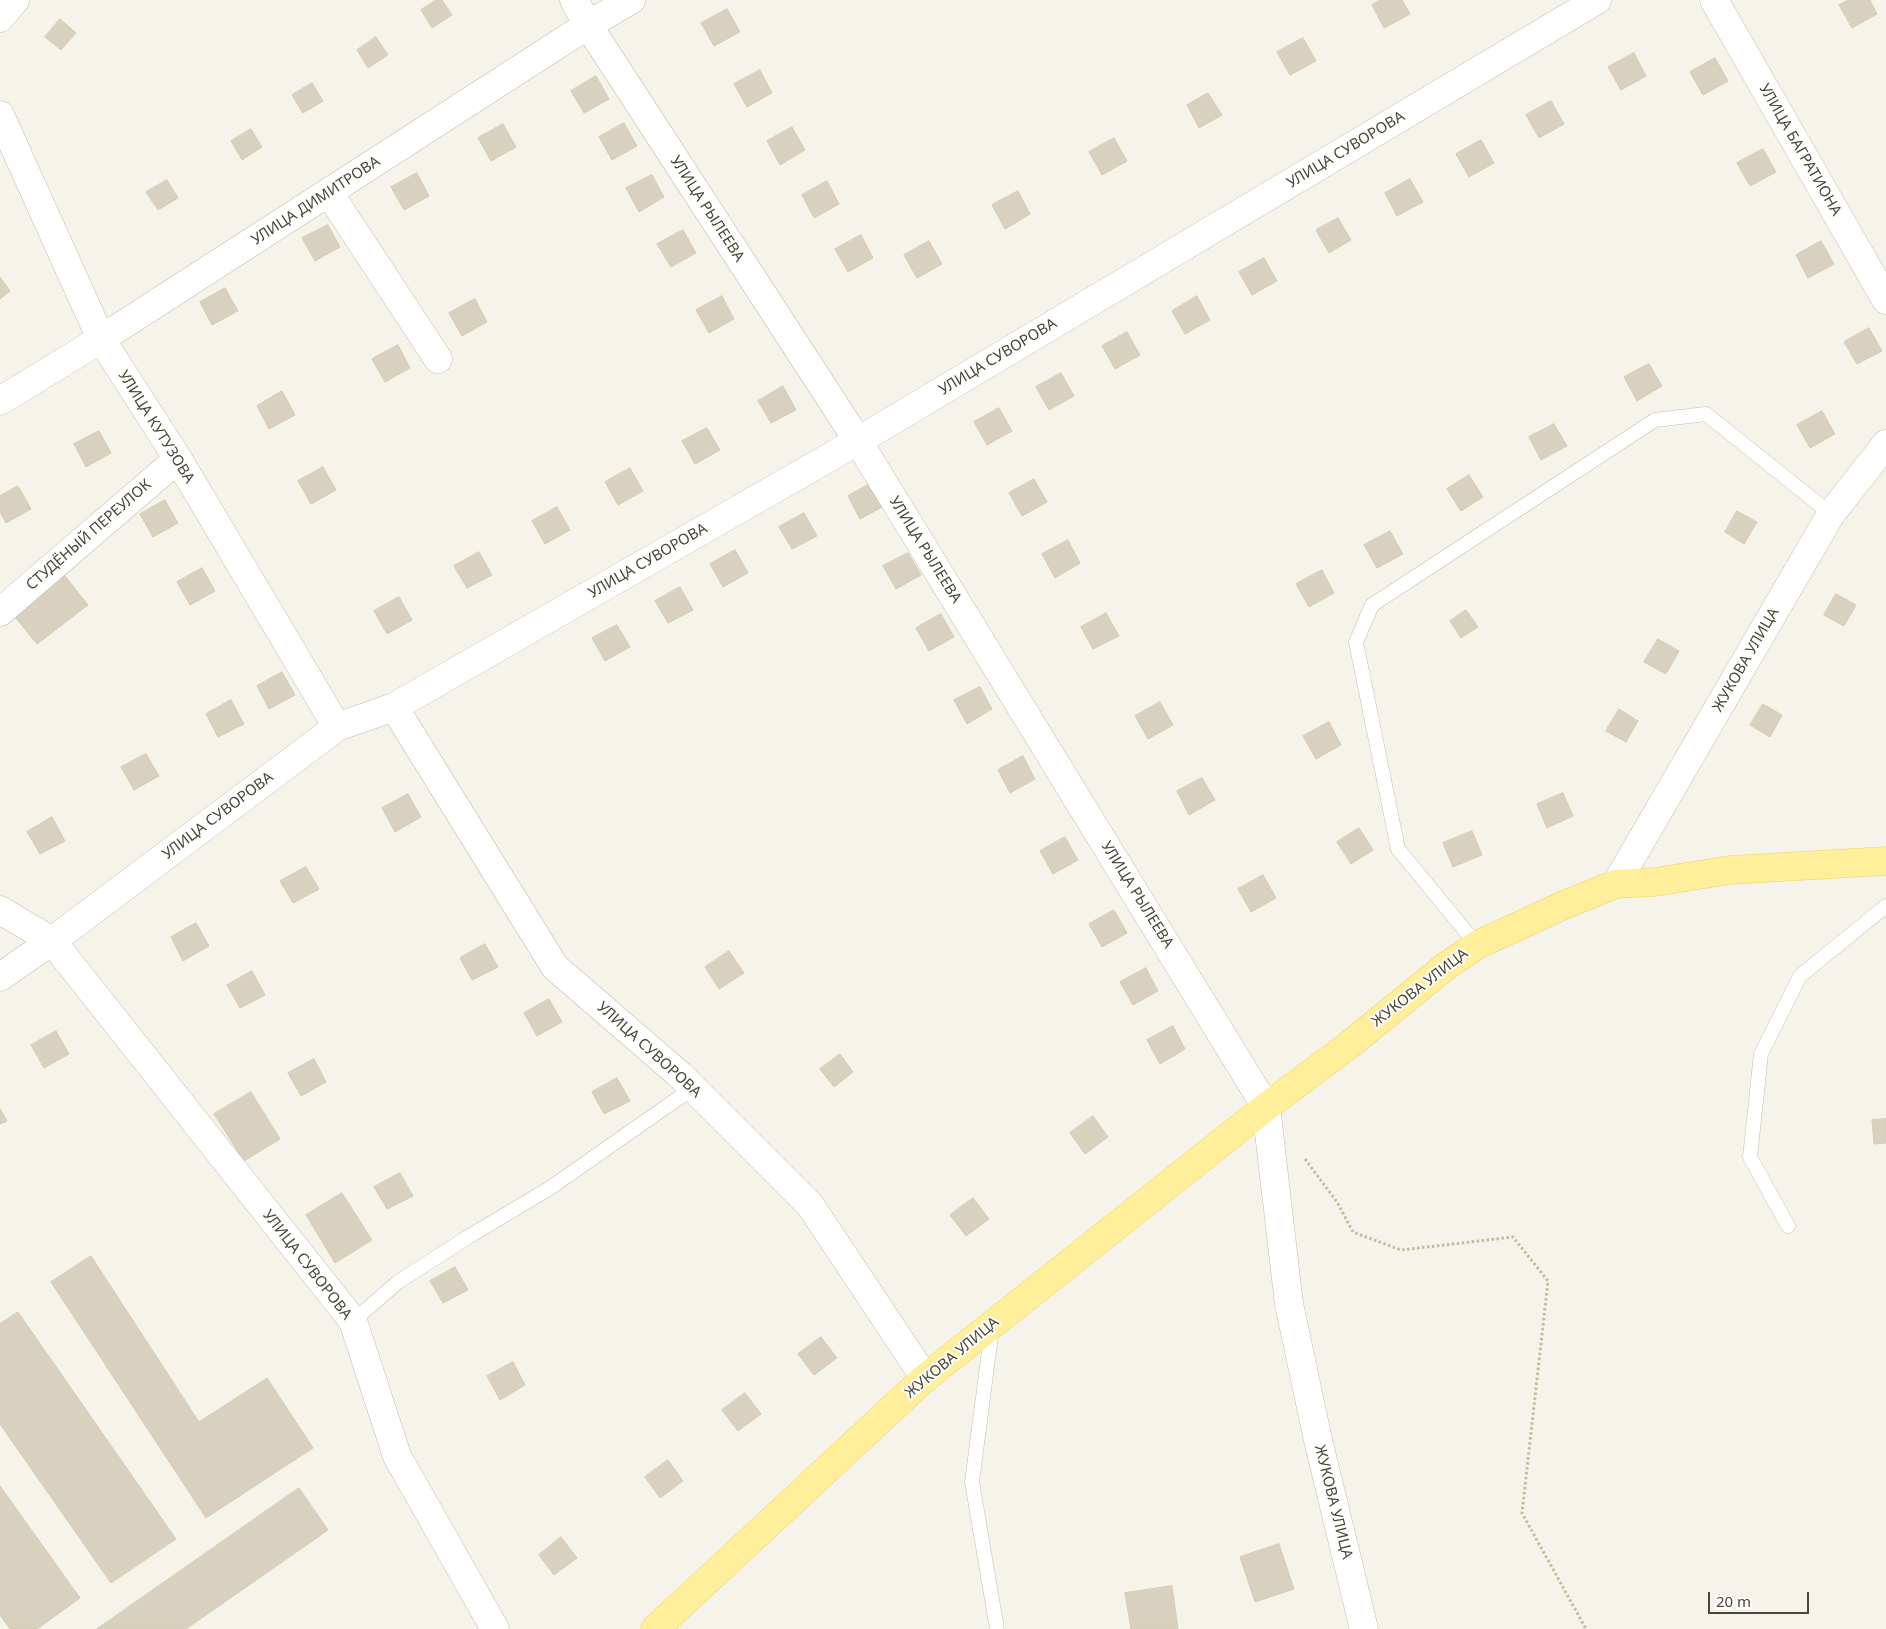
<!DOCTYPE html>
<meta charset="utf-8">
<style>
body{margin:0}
#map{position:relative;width:1886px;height:1629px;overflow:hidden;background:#f6f4ea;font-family:"Noto Sans",sans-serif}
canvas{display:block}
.scale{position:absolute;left:1708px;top:1592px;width:101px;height:22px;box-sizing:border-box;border:2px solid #4b4637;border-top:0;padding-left:6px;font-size:15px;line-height:18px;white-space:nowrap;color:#4b4637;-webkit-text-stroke:4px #fff;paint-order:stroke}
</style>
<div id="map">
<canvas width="1886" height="1629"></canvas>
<div class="scale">20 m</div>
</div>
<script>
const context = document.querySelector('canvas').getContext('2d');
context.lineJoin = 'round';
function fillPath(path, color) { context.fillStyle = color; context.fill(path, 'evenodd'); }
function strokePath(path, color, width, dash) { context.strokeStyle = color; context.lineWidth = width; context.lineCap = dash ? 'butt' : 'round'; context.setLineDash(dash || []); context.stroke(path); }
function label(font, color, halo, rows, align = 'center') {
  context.font = font + ' "Noto Sans",sans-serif'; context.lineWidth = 4; context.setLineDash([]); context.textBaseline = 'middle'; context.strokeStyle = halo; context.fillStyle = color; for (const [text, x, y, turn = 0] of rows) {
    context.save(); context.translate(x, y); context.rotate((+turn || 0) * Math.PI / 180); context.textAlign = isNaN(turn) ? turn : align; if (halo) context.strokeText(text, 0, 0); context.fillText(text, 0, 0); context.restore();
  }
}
const building = new Path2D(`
 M436,0h6l10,15 -20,13 -11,-18z
 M1380,0h22l8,14 -26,14 -12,-23z
 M1849,0h21l7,14 -25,14 -13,-23z
 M727,9l13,23 -26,14 -13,-23z
 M60,19l16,14 -15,17 -16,-13z
 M376,37l12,18 -20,13 -11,-18z
 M1303,38l13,23 -26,14 -13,-23z
 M1634,53l12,23 -25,14 -13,-23z
 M1715,58l13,23 -25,14 -13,-23z
 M760,70l12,23 -25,14 -13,-23z
 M596,76l13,23 -25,14 -13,-22z
 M312,83l11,18 -20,12 -11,-18z
 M1208,93l14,22 -23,13 -12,-23z
 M1551,101l13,23 -25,14 -13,-23z
 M624,123l13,23 -25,14 -13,-23z
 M503,124l13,23 -25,14 -13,-23z
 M792,127l13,23 -25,15 -13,-24z
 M251,129l11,18 -20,13 -11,-19z
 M1114,138l13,23 -25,14 -13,-23z
 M1481,140l13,23 -25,14 -13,-23z
 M1763,149l13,23 -26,14 -13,-23z
 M417,173l12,23 -25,14 -13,-23z
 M652,175l12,22 -25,15 -13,-24z
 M1410,179l13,23 -26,14 -12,-23z
 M167,180l11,18 -20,12 -12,-18z
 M827,181l12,23 -25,14 -12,-23z
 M1018,191l12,23 -25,15 -13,-24z
 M1338,218l13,22 -22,13 -13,-23z
 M328,225l12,22 -25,14 -13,-23z
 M683,230l13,23 -25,14 -14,-23z
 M861,235l12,23 -25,14 -13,-23z
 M929,241l13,23 -25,14 -13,-23z
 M1821,241l13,23 -26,14 -12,-23z
 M1264,258l13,23 -25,14 -13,-23z
 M0,277l10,14 -10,8z
 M225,288l13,23 -26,14 -12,-23z
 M722,296l12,23 -25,14 -13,-23z
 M1197,296l13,24 -25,14 -13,-23z
 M475,299l12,23 -25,14 -13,-23z
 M1869,328l13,23 -25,13 -13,-22z
 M1127,332l13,23 -25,14 -13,-23z
 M398,345l12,23 -25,14 -13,-23z
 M1649,364l13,22 -25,15 -13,-24z
 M1061,373l13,23 -25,14 -13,-23z
 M783,386l13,24 -25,13 -13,-22z
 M282,391l13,24 -26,14 -12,-23z
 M999,408l13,23 -25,14 -13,-23z
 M1822,411l13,23 -25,14 -13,-23z
 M1554,424l13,22 -26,14 -12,-23z
 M707,428l13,22 -25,14 -13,-23z
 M99,431l12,22 -25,14 -12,-23z
 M323,467l13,23 -25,14 -13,-23z
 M630,468l13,23 -25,14 -13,-23z
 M1469,475l14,22 -22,14 -14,-22z
 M1034,479l13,23 -25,14 -13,-23z
 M873,482l13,23 -26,14 -12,-23z
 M18,486l13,23 -25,14 -6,-11v-16z
 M165,500l13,23 -25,14 -13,-23z
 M557,507l13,23 -25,14 -13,-23z
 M1737,511l20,11 -13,22 -19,-12z
 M804,513l13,23 -25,13 -13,-22z
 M1390,531l13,23 -26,14 -13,-23z
 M1068,540l12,23 -25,15 -13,-24z
 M735,550l13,23 -25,14 -13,-23z
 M479,552l13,23 -25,13 -13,-22z
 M908,553l13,22 -25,14 -13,-23z
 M202,568l13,23 -25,14 -13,-23z
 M1322,570l12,23 -25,14 -13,-23z
 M61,571l27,34 -51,39 -26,-32z
 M680,587l13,23 -25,13 -13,-22z
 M1836,594l20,11 -12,21 -20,-11z
 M399,597l13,23 -25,14 -13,-23z
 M1466,610l12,17 -17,11 -11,-17z
 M1106,613l13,23 -26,13 -12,-22z
 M941,614l13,23 -25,14 -13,-23z
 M617,625l13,22 -25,14 -13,-23z
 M1658,639l21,12 -13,23 -22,-12z
 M282,672l13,23 -26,14 -12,-23z
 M980,687l12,22 -25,15 -13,-24z
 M231,700l13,24 -26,13 -12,-23z
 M1160,702l13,23 -25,14 -13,-23z
 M1763,704l19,11 -12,22 -20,-12z
 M1619,709l19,12 -12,21 -20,-11z
 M1329,722l12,23 -25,14 -13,-23z
 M146,754l13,22 -25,14 -13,-23z
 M1023,756l12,23 -25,14 -12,-23z
 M1202,778l13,22 -26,15 -12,-24z
 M1563,793l10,23 -26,12 -10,-24z
 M408,794l13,23 -26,15 -13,-24z
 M52,817l13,24 -25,13 -13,-22z
 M1359,828l14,22 -22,14 -14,-22z
 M1472,831l10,24 -29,12 -10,-24z
 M1065,837l13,23 -25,14 -13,-23z
 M306,867l13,22 -26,14 -13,-22z
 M1263,875l13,23 -25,14 -13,-23z
 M1114,910l13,23 -25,14 -13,-23z
 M196,923l13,23 -26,15 -12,-24z
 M485,944l13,23 -26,13 -12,-22z
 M729,951l15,22 -25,16 -14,-22z
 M1146,968l12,23 -25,14 -13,-23z
 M252,971l13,24 -25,13 -13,-23z
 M549,999l13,23 -25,14 -13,-23z
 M1173,1026l12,23 -25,15 -13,-24z
 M56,1031l13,23 -25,14 -13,-23z
 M840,1054l13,18 -19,15 -14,-18z
 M314,1059l12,23 -25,14 -13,-23z
 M617,1078l13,23 -26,13 -12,-22z
 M251,1092l29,47 -36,22 -30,-47z
 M0,1109l7,12 -7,3z
 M1093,1116l15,21 -23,17 -15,-21z
 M1886,1119v24l-12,1 -2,-24z
 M400,1173l13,23 -26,13 -13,-22z
 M342,1193l30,47 -37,23 -29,-48z
 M973,1198l16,21 -23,17 -16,-21z
 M91,1256l108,166 68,-44 46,70 -107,70 -155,-236z
 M455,1267l13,23 -25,13 -13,-22z
 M18,1312l158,227 -65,44 -111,-159v-100z
 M821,1337l16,21 -23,17 -16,-21z
 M513,1362l12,23 -25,15 -13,-24z
 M745,1393l16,21 -23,17 -16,-21z
 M668,1460l15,21 -23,17 -15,-21z
 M0,1486l80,112 -43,31h-27l-10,-14z
 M299,1488l29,42 -142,99h-89z
 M561,1537l16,21 -23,17 -15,-20z
 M1279,1544l15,45 -39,13 -15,-45z
 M1172,1586l6,43h-47l-6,-36z`);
fillPath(building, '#d8d1bf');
strokePath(building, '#d4cbb1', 1);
const service = new Path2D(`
 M1477,945l-79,-96 -42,-207 16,-37 283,-185 51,-6 125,100
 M1788,1226l-38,-69 11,-103 39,-78 86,-70
 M353,1321l45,-39 70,-45 82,-49 143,-100
 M992,1328l-20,154 25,147`);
const minor = new Path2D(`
 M574,0l14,25 270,416 408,666 23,197 29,136 46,189
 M1714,0l172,300
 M0,18l15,-18
 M0,115l101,224 77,120 159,268
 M329,193l109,166
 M0,401l101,-62 487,-314 43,-25
 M0,612l178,-153
 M394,707l161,260 125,108 130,130 115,173
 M1616,884l215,-370 55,-70
 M0,910l52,31 301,380 44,135 98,173
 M0,977l52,-36 285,-214 57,-20 464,-266 739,-441`);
const primary = new Path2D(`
 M655,1629l270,-251 341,-271 83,-62 97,-79 31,-21 87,-40 52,-21 39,-2 75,-12 156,-9`);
strokePath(service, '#c2bdac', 15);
strokePath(minor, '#c2bdac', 29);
strokePath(primary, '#ecd362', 29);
strokePath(new Path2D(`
 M1305,1159l32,43 16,30 48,18 112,-13 35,44 -26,232 64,116`), '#c5bc9c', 3, [2.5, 2.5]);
strokePath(service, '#fff', 14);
strokePath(minor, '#fff', 28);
strokePath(primary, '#ffef9a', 28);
label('15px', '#4b4637', '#fff', [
 ["УЛИЦА СУВОРОВА",1346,150,-31],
 ["УЛИЦА БАГРАТИОНА",1800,150,60],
 ["УЛИЦА ДИМИТРОВА",316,201,-33],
 ["УЛИЦА РЫЛЕЕВА",707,209,57],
 ["УЛИЦА СУВОРОВА",998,357,-31],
 ["УЛИЦА КУТУЗОВА",156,427,58],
 ["СТУДЁНЫЙ ПЕРЕУЛОК",89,535,-41],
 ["УЛИЦА РЫЛЕЕВА",925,550,58],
 ["УЛИЦА СУВОРОВА",648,561,-30],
 ["ЖУКОВА УЛИЦА",1746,660,-60],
 ["УЛИЦА СУВОРОВА",218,816,-37],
 ["УЛИЦА РЫЛЕЕВА",1137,895,58],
 ["ЖУКОВА УЛИЦА",1420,988,-38],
 ["УЛИЦА СУВОРОВА",649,1050,42],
 ["УЛИЦА СУВОРОВА",307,1265,52],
 ["ЖУКОВА УЛИЦА",952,1358,-40],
 ["ЖУКОВА УЛИЦА",1333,1502,76]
]);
</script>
